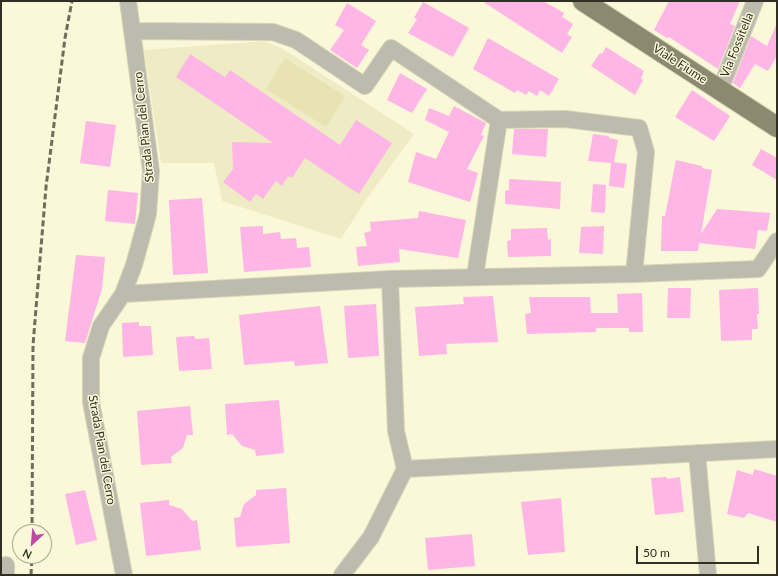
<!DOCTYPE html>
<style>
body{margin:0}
#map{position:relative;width:778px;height:576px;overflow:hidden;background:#faf8d8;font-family:Lato,sans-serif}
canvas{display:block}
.frame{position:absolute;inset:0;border:2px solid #302f23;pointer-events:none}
.north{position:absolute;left:12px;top:524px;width:40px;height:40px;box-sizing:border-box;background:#faf8d8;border:1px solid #a9a890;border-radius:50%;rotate:206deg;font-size:11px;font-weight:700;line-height:16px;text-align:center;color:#302f23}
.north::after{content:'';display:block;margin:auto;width:14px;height:18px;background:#bf49a0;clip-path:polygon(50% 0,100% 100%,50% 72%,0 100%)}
.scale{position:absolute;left:636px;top:546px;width:123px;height:18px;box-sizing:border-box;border:2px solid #302f23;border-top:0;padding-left:5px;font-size:12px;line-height:14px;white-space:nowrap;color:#302f23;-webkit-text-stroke:3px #faf8d8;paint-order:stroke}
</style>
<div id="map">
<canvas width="778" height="576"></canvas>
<div class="frame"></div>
<div class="north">N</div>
<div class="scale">50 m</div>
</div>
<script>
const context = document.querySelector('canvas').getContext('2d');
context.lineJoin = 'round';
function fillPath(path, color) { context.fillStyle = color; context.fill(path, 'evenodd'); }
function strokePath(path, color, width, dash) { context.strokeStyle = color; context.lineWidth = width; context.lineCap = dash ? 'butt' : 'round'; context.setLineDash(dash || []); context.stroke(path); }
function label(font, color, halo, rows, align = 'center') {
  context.font = font + ' Lato,sans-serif'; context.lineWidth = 3; context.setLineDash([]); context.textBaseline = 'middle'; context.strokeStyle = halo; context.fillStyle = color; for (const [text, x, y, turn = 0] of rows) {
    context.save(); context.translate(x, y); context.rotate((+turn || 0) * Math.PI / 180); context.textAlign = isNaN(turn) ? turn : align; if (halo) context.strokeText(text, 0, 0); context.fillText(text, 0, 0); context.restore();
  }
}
fillPath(new Path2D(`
 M265,41l20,9 129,84 -48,66 -25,39 -119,-38 -8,-38h-53l-17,-113z`), '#efecc5');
fillPath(new Path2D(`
 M285,58l60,38 -19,31 -60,-38z`), '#e7e3b2');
fillPath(new Path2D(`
 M482,1h61l21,12 -2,4 11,7 -6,10 5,3 -10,16z
 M669,1h71l-10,23 5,2 -17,43 -49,-32 -2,1 -13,-8z
 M423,2l46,26 -16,29 -45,-24 9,-14 -3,-1z
 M347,3l29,18 -15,24 8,5 -12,18 -27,-18 14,-20 -9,-5z
 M777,23v33l-9,15 -13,-7 -15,24 -7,-5 18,-47 16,10z
 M488,38l71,41 -10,17 -9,-6 -3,6 -8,-5 -3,4 -9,-5 -2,3 -42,-24z
 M606,47l38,24 -3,7 2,2 -8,15 -44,-29 9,-13 2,1z
 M190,54l35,23 5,-7 110,75 16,-25 36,23 -33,51 -54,-36 -13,20 -4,-2 -6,10 -6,-5 -13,18 -7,-5 -6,8 -27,-20 10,-13 -1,-27 41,1 -97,-66z
 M400,73l27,16 -15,24 -25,-13z
 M692,90l38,26 -16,25 -39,-24z
 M454,106l32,17 -5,12 3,1 -17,33 11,4 -8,29 -62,-20 8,-30 20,7 13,-27 -24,-12 4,-12 20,8z
 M86,121l30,4 -6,42 -30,-4z
 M514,129h34l-2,28 -34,-3z
 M593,134l16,2v2l9,2 -4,22 13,2 -3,24 -15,-2 2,-23 -23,-2z
 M761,149l16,9v22l-25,-15z
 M676,160l26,6v2l10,2 -11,64 16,-25 53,4 -3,18 -9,-1 -3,19 -56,-6 -1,8h-37l1,-35h3z
 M509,179l52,3 -1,27 -55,-5v-13l4,-1z
 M593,184l13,1 -1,28 -14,-1z
 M108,190l30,3 -3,31 -30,-3z
 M202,198l6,75 -35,2 -4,-75z
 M419,211l47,9 -8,38 -59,-9 1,13 -42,4 -2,-19 11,-1 -3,-13 7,-2 -1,-9 48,-4z
 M263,226v8l17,-2 1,7 15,-1 1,10 12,-1 2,20 -67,5 -4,-45z
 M604,226l-1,28 -24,-1 2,-26z
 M547,228l1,12 3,-1v17l-43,1 -1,-16 4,-1v-11z
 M76,255l29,2 -3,32 -17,54 -20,-2z
 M668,288h23l-1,30h-23z
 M758,288l1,26h-2l1,15h-6v11l-31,1 -2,-51z
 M642,293l1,39h-14v-4h-33v4l-69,2 -2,-20 6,-1 -2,-16h61l1,16h27l-1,-19z
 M493,296l5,46 -52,2 1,10 -28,2 -4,-49 49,-3 -1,-7z
 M376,304l3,52 -31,2 -4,-52z
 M320,306l8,57 -33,3 -1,-5 -50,4 -5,-50z
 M139,322v4h12l2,29 -30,2 -1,-34z
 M194,336l2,3 13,-1 3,31 -33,2 -3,-34z
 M279,400l5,53 -28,3 -1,-6 -13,-4 -10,-12 -5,1 -2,-31z
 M190,406l3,29h-6l-4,13 -12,9 1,6 -31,2 -4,-54z
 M754,469l23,7v46l-29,-9 -4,5 -17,-4 10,-44 16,5z
 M667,477v2l13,-2 4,35 -29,3 -4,-37z
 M286,488l4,55 -54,4 -2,-29 6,-1 4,-13 12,-9v-5z
 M85,490l12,50 -21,5 -11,-51z
 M561,498l4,54 -37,3 -7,-53z
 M169,500v5l13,4 10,12 5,-1 4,30 -55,6 -6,-53z
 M472,534l3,32 -47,4 -3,-32z`), '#fdb6e5');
const minor = new Path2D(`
 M132,31l141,1 23,8 69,46 26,-38 108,72 66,-1 74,9 7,24 -12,122
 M720,90l35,-89
 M475,276l24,-156
 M123,294l267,-15 244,-5 124,-5 19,-28
 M697,453l11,122
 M405,469l372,-20
 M6,575v-10
 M124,575l-33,-173v-44l10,-32 22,-32 11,-29 14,-51 3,-43 -23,-170
 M342,575l29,-38 34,-68 -9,-38 -6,-152`);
const major = new Path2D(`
 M583,1l194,126`);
strokePath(minor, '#d6d4b7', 18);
strokePath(major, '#d6d4b7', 22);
strokePath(minor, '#bcbbad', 16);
strokePath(major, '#8b8970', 20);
strokePath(new Path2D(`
 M32,532l1,-187 13,-158 19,-149 7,-37
 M31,575l1,-19`), '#6e6d5a', 3, [6, 3]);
label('12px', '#302f23', '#faf8d8', [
 ["Via Fossitella",737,45,-68],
 ["Viale Fiume",680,64,33],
 ["Strada Pian del Cerro",144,127,-96],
 ["Strada Pian del Cerro",102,450,80]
]);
</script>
